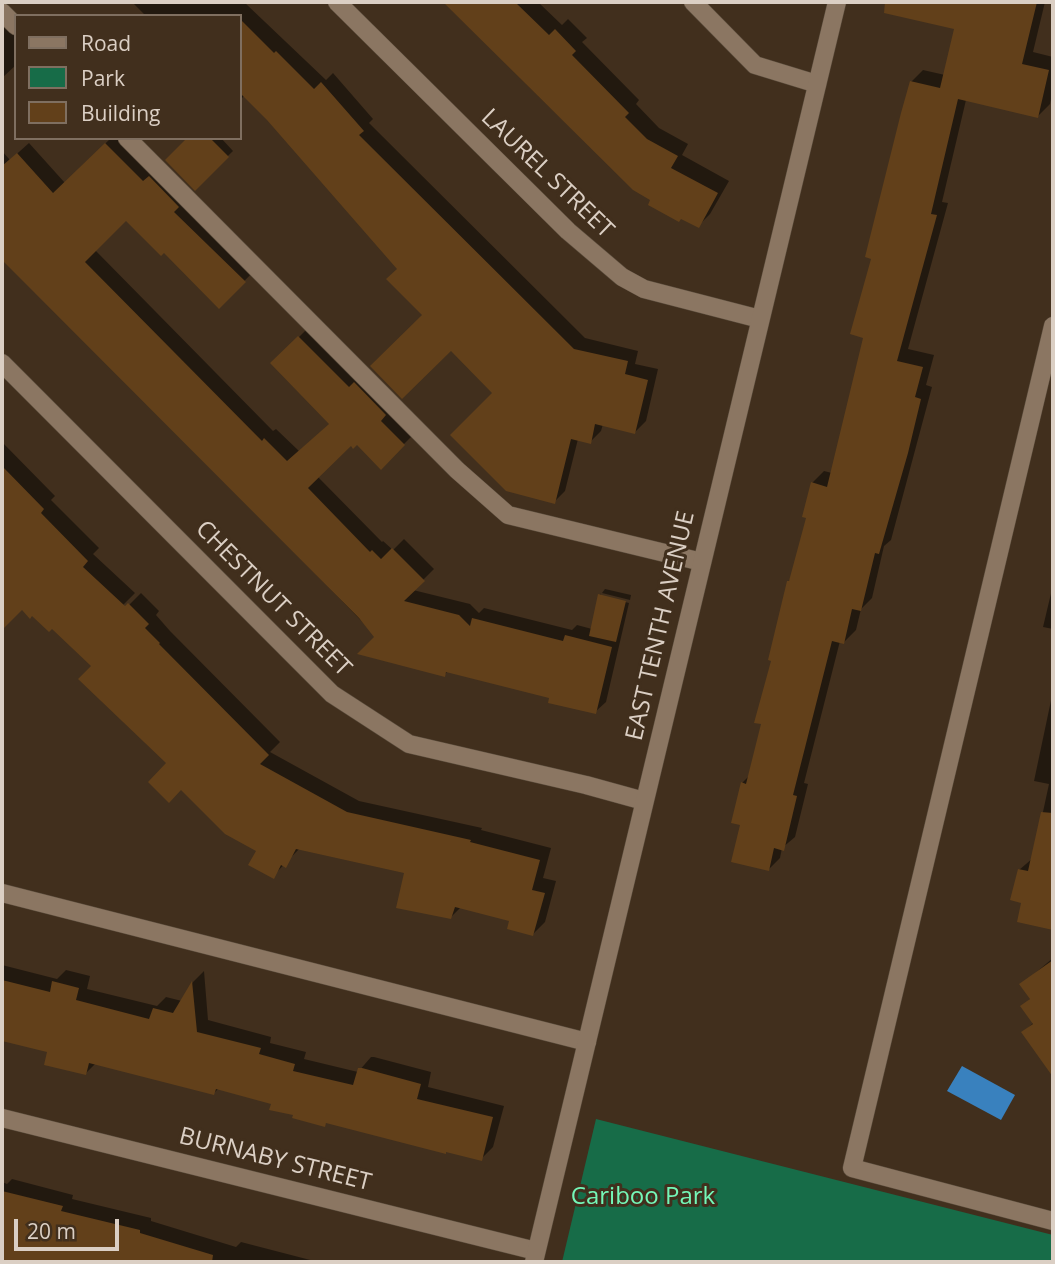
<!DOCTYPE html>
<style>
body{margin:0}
#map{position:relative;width:1055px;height:1264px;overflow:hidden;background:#412f1d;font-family:"Open Sans",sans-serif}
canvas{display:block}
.frame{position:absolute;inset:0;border:4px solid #dbcfc4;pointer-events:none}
.legend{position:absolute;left:14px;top:14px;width:228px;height:126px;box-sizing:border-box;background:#412f1d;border:2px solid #7f6f60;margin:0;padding:9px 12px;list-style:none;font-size:21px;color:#dbcfc4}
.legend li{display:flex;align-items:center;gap:14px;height:35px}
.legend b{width:35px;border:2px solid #7f6f60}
.scale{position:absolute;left:14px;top:1219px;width:105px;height:32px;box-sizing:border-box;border:4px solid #dbcfc4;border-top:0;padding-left:9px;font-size:21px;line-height:24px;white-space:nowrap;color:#dbcfc4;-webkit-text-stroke:5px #412f1d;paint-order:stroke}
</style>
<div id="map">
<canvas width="1055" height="1264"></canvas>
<div class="frame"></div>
<ul class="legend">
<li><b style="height:9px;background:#8b7662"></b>Road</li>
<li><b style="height:19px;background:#176c48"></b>Park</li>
<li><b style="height:19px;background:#62401a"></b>Building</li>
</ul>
<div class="scale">20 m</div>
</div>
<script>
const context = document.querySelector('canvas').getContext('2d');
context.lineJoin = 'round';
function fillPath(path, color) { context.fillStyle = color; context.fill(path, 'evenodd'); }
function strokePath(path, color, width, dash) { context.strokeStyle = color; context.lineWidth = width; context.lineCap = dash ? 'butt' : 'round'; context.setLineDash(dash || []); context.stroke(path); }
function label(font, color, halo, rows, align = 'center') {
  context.font = font + ' "Open Sans",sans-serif'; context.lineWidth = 6; context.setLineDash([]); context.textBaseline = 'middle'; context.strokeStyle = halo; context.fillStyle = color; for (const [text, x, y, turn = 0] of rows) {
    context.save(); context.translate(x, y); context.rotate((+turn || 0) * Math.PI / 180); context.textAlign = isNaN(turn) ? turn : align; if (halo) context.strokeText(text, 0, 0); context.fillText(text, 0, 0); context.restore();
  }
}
fillPath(new Path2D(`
 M596,1119l457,116v27h-491z`), '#176c48');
fillPath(new Path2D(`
 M962,1066l53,29 -14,25 -54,-29z`), '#3981be');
fillPath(new Path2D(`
 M132,2h112l82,78 7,-7 40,46 -4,4 216,215 53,13 -3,13 23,5 -12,52 -11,11 -32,-8 -2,7 -11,11 -12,-3 -13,52 -11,11 -60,-109 -69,-78 -26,-46 -131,-150 -23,-24 -5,5v-84h-94z
 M445,2h93l24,23 6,-6 19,19 -5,4 57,58 -3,4 23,24 29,16 -6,11 47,26 -19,33 -12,12 -64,-37 -104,-101z
 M933,2h112l-12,50 20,5v32l-3,15 -12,12 -72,-16 -24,102 6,1 -40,146 26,6 -8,30 6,2 -41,153 -7,6 -12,52 -11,11 -5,21 -12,12 -4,-1 -36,142 4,1 -13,53 -13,11 -2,10 -12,12 -26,-46v-41l8,-8 13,-52 25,-141 3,-4 17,-61 4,-34 12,-12 8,2 33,-136 8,-79 38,-176 12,-12 22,5 11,-47 -28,-6z
 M2,18l14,14v33l-14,13z
 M111,138h10l134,132 -36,37 -55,-56 -38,-32 -31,31 178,181 3,-2 23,22 32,-28 -58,-60 37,-37 104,108 -33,33 -24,-24 -6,1 -33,33 64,65 1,-1 10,9 11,-11 30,30 -21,21 57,14 9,9 5,-5 88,22 5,-5 15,4 9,-36v3l28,7 -23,99 -11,10 -44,-15 -103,-26 -4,4 -67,-38 -375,-386v-100l8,9 19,-17 36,40z
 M189,138h32l12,13 -38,37z
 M2,442l53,54 -4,4 48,48 -6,6 42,39 -15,15 3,3 18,-18 18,18 -3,4 14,16 110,111 -10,10 89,49 123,27 -1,2 70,18 -8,30 13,3 -11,41 -12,12 -22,-14 -50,-13 -10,10 -45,-45 -106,-24 -27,28 -15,-26 -89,-87 -76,-98 -41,-39 -30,-19 -6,6 -14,-16v-29l10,-10 -10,-11z
 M1053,585v44l-10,-2z
 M605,589l26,6 -1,5 -28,-7z
 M1053,691v237l-34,-8 4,-18 -4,-32 14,-12 16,-74 -15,-3z
 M1053,958v116l-29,-42 10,-10 -11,-16 8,-8 -10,-13z
 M2,965l55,14 9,-9 24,6 -3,13 70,17 9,-9 16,4 11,-19 11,-11 4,49 63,17 -1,6 36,9 -2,7 54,13 13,-15h3l57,15 -3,15 76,19 -11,41 -12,12 -154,-37 -3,3 -51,-23 -54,-14 -5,5 -118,-30 -10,10 -37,-22 -47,-12z
 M12,1179l61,16 -1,4 79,19v3l85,26 5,-5 77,20h-316v-80l5,2z`), '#0007');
fillPath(new Path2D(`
 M443,2h72l34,33 6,-6 21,22 -4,4 57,58 -4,4 22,22 31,17 -7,12 47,25 -19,35 -18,-9 -2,3 -31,-17 2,-5 -17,-10z
 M885,2h152l-15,62 27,6 -11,48 -80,-19 -27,115 6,1 -40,146 26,6 -8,30 6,2 -13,54 -29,101 -4,-1 -14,58 -9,-2 -8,35 -12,-3 -39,154 4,1 -13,55 -10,-3 -5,23 -38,-9 9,-37 -9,-2 10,-41 5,2 15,-60 -7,-1 17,-62 -3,-1 19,-79h2l17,-63 -4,-1 9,-35 16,5 36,-149 -13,-4 21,-75 -6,-2 36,-144 9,-32 30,7 14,-59 -70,-16z
 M240,19l34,34 2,-2 38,38 7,-7 43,49 -5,4 215,214 54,12 -3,13 23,6 -13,54 -40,-10 -4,20 -20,-5 -16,65 -49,-13 -56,-56 42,-42 -41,-42 -49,48 -32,-33 52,-51 -36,-36 11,-10 -130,-149 -27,-27z
 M187,138h23l19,19 -34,34 -30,-31z
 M105,143l38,38 6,-5 30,31 -5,5 72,70 -27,27 -55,-56 -3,3 -35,-35 -41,41 177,179 2,-3 23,23 42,-37 -59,-61 28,-27 51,51 5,-5 32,33 -5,6 24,24 -24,25 -24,-25 -4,4 -2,-3 -43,42 62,64 2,-2 9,9 11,-11 33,33 -21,20 55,14 11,11 2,-8 91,23 2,-6 47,12 -16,67 -48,-11 1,-5 -103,-26 -1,5 -88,-23 17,-17 -15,-19 -357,-358v-94l15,-13 36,40z
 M2,466l42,43 -3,4 47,48 -5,6 42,39 3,-3 21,21 -4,4 15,15 -1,1 110,111 -9,9 87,48 124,28 -1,2 70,18 -8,30 13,3 -12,43 -26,-7 2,-8 -54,-14 -4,12 -55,-11 8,-35 -108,-24 -10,19 -5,-3 -7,14 -26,-14 8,-14 -31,-17 -44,-44 -12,13 -21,-21 18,-19 -88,-84 13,-13 -39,-37 -3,3 -17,-16 -2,3 -8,-9 -20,20z
 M598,594l28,7 -10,41 -27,-6z
 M1041,812l12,1v117l-36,-8 4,-19 -11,-3 8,-31 10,2z
 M1053,960v117l-32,-45 12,-8 -13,-18 10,-7 -11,-15z
 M2,980l48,12 2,-11 27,7 -3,12 73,19 4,-11 20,5 19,-32 5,51 64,16 -2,6 36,10 -2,7 60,14 5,-17h4l59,16 -4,15 76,18 -11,44 -36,-9v2l-120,-31 -1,4 -33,-9 1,-3 -24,-5 2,-6 -55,-15 -2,6 -125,-32 -3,12 -42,-10 3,-13 -45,-11z
 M2,1191l61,15 -2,5 79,19v3l73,22 -1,7h-210z`), '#62401a');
const service = new Path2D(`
 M693,2l62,63 62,19
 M2,12l14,14
 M127,138l330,332 51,45 194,47
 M1053,326l-201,842 201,53
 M2,893l585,149`);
const minor = new Path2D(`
 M337,2l231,229 54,46 22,12 116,30
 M2,363l330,331 77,50 177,41 58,16
 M2,1118l534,133`);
const secondary = new Path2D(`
 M534,1262l303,-1260`);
strokePath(service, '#594b3b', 19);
strokePath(minor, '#594b3b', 19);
strokePath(secondary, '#594b3b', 19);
strokePath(service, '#8b7662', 18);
strokePath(minor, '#8b7662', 18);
strokePath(secondary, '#8b7662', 18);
label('24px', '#dbcfc4', '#412f1d', [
 ["LAUREL STREET",547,174,44],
 ["CHESTNUT STREET",273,599,45],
 ["EAST TENTH AVENUE",661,626,-77],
 ["BURNABY STREET",275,1160,14]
]);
label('24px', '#74f7b8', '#412f1d', [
 ["Cariboo Park",643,1197]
]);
</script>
